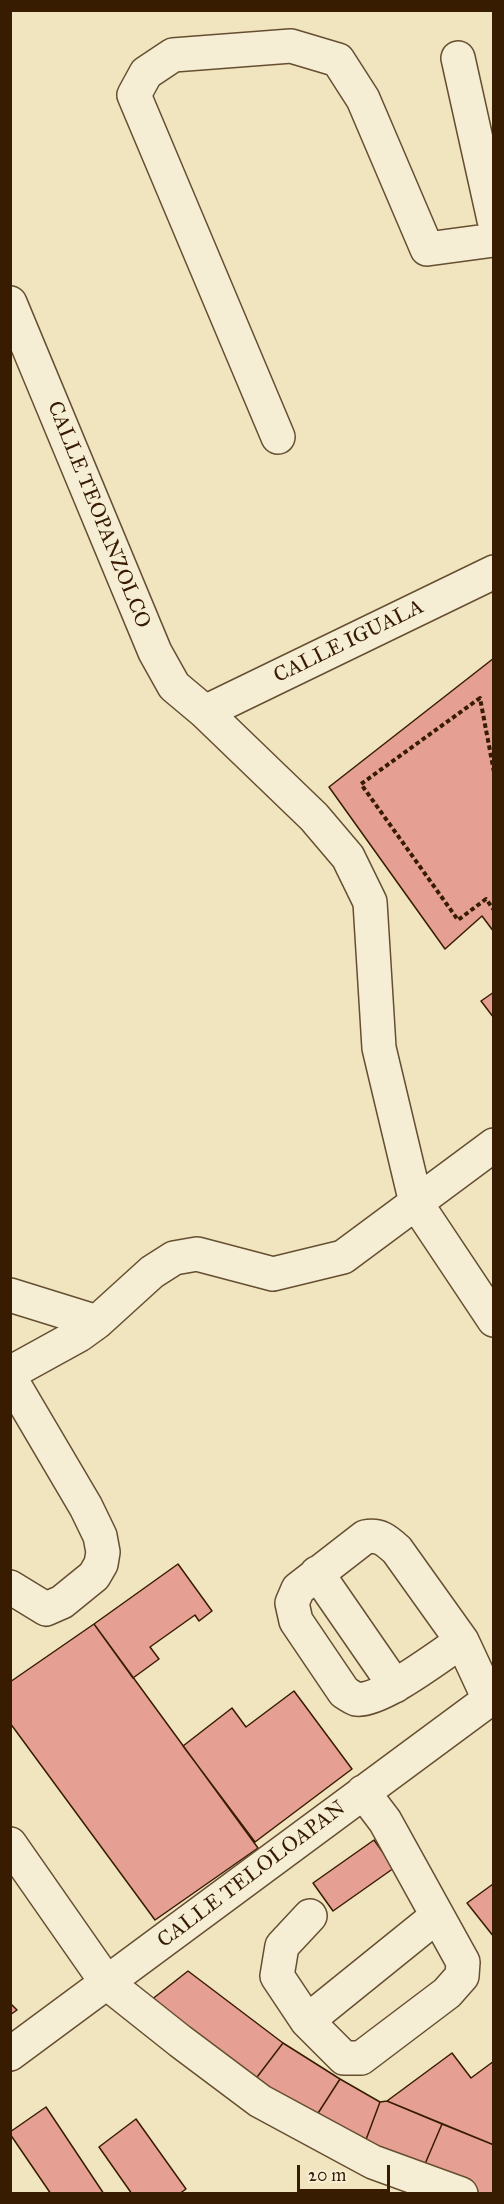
<!DOCTYPE html>
<style>
body{margin:0}
#map{position:relative;width:504px;height:2204px;overflow:hidden;background:#f0e5bf;font-family:"IM FELL Great Primer",serif}
canvas{display:block}
.frame{position:absolute;inset:0;border:12px solid #381c02;pointer-events:none}
.scale{position:absolute;left:297px;top:2165px;width:93px;height:27px;box-sizing:border-box;border:3px solid #381c02;border-top:0;padding-left:8px;font-size:18px;line-height:21px;white-space:nowrap;color:#381c02;-webkit-text-stroke:4px #f5eed5;paint-order:stroke}
</style>
<div id="map">
<canvas width="504" height="2204"></canvas>
<div class="frame"></div>
<div class="scale">20 m</div>
</div>
<script>
const context = document.querySelector('canvas').getContext('2d');
context.lineJoin = 'round';
function fillPath(path, color) { context.fillStyle = color; context.fill(path, 'evenodd'); }
function strokePath(path, color, width, dash) { context.strokeStyle = color; context.lineWidth = width; context.lineCap = dash ? 'butt' : 'round'; context.setLineDash(dash || []); context.stroke(path); }
function label(font, color, halo, rows, align = 'center') {
  context.font = font + ' "IM FELL Great Primer",serif'; context.lineWidth = 4.5; context.setLineDash([]); context.textBaseline = 'middle'; context.strokeStyle = halo; context.fillStyle = color; for (const [text, x, y, turn = 0] of rows) {
    context.save(); context.translate(x, y); context.rotate((+turn || 0) * Math.PI / 180); context.textAlign = isNaN(turn) ? turn : align; if (halo) context.strokeText(text, 0, 0); context.fillText(text, 0, 0); context.restore();
  }
}
const building = new Path2D(`
 M494,658v274l-12,-16 -37,33 -116,-162z
 M494,992v26l-13,-17z
 M178,1564l34,47 -13,10 -4,-6 -45,32 9,12 -26,19 -39,-54z
 M94,1624l164,224 -103,72 -145,-197v-41z
 M294,1691l58,78 -97,73 -72,-96 49,-38 14,19z
 M374,1840l20,28 -61,43 -20,-28z
 M493,1884l1,1v52l-27,-34z
 M188,1971l95,72 -32,42 -105,-81z
 M10,2003l7,7 -7,5z
 M283,2043l57,36 -27,42 -62,-36z
 M452,2053l19,25 23,-17v84l-107,-44z
 M340,2079l40,23 -16,43 -51,-24z
 M387,2101l55,23 -20,47 -58,-26 16,-43z
 M46,2107l58,87h-53l-41,-60v-2z
 M136,2119l50,70 -7,5h-47l-33,-47z
 M442,2124l52,21v49h-12l-60,-23z`);
fillPath(building, '#e6a093');
strokePath(building, '#381c02', 1.5);
const minor = new Path2D(`
 M458,58l36,162
 M10,303l145,349 19,34 31,26 109,105 34,40 22,45 9,146 37,155 78,117
 M278,437l-144,-342 12,-22 27,-18 118,-9 47,14 25,39 64,150 67,-9
 M205,712l289,-140
 M10,1295l87,27
 M10,1373l69,-38 18,-13 55,-50 22,-14 23,-4 76,20 70,-17 151,-112
 M10,1378l76,129 14,29 3,16 -2,12 -7,12 -32,26 -16,7 -36,-22
 M317,1573l78,113
 M462,1641c-20,13 -83,62 -106,58 -3,-1 -9,-5 -12,-7l-48,-71 -4,-18 6,-14 67,-52c14,-3 21,3 32,13l65,91 27,58
 M10,1844l97,139 73,58 80,60 113,61 88,32
 M310,1916l-28,30 -5,30 30,45 37,37h17l86,-65 15,-17 1,-14 -78,-141 -22,-29
 M307,2021l130,-105
 M10,2054l484,-358`);
strokePath(minor, '#664e31', 36);
strokePath(new Path2D(`
 M494,772l-14,-74 -119,86 97,136 28,-21 8,11`), '#381c02', 4, [4.5, 3]);
strokePath(minor, '#f5eed5', 33);
label('21px', '#381c02', '#f5eed5', [
 ["CALLE TEOPANZOLCO",98,515,68],
 ["CALLE IGUALA",349,642,-26],
 ["CALLE TELOLOAPAN",252,1875,-37]
]);
</script>
